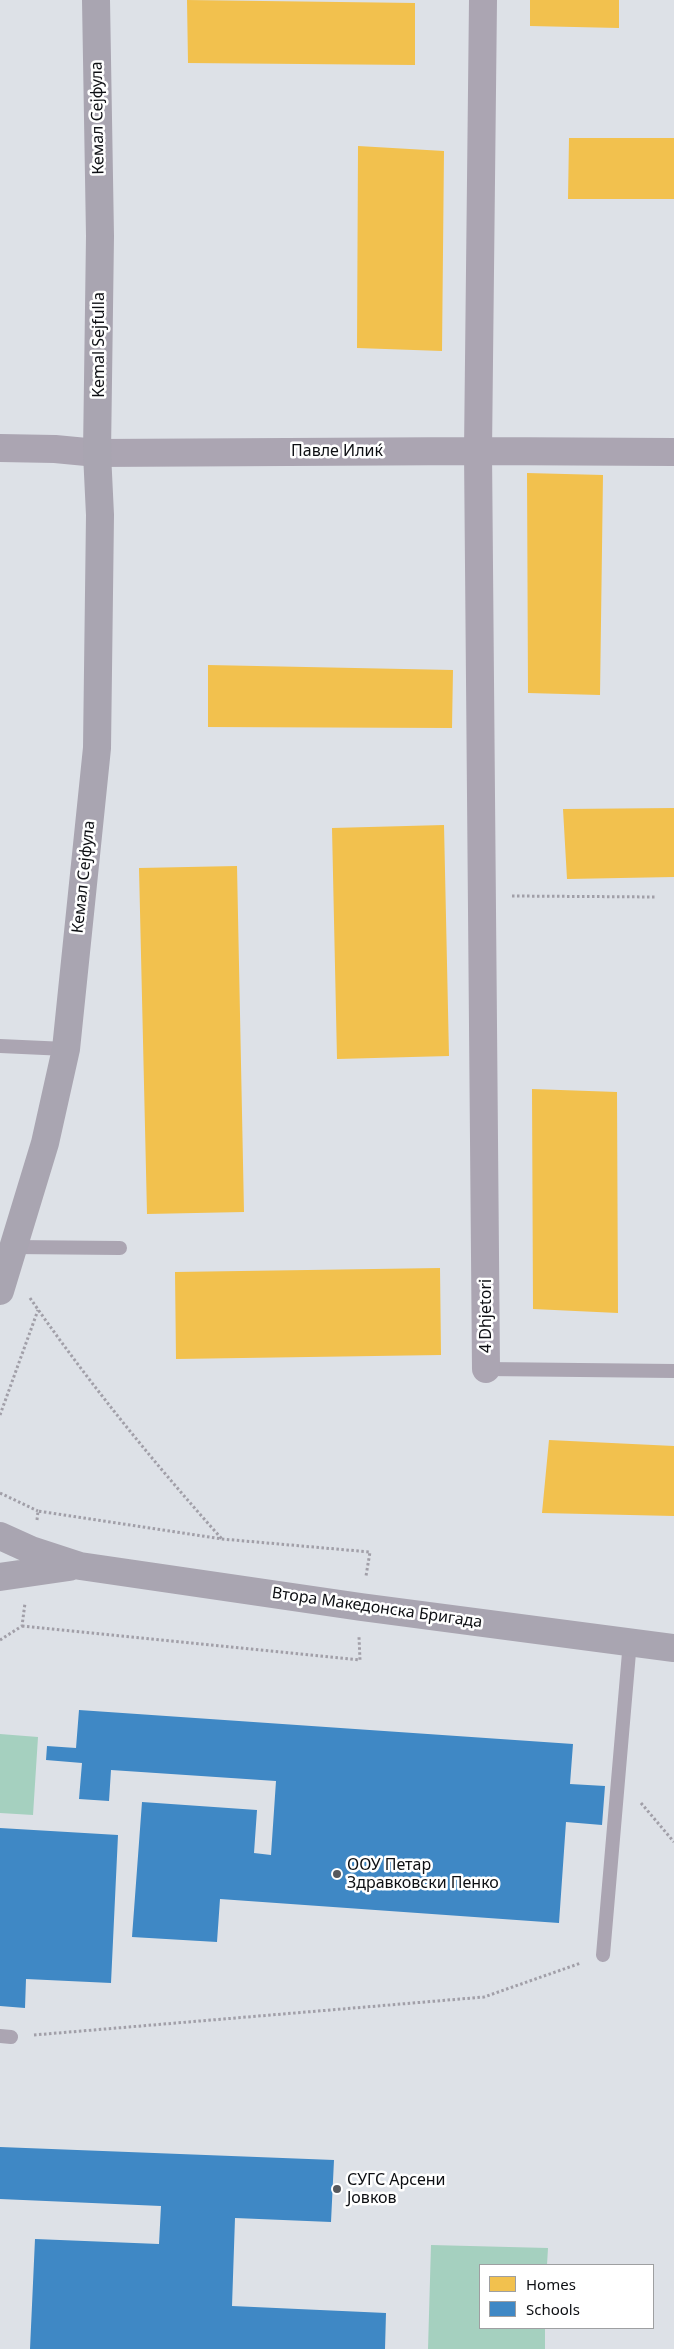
<!DOCTYPE html>
<meta charset="utf-8">
<style>
body{margin:0}
#map{position:relative;width:674px;height:2349px;overflow:hidden;background:#dde1e7;font-family:"Noto Sans",sans-serif}
canvas{display:block}
.legend{position:absolute;left:479px;top:2264px;width:175px;height:65px;box-sizing:border-box;background:#fff;border:1px solid #9e9fa1;margin:0;padding:6px 9px;list-style:none;font-size:15px;color:#0d0f13}
.legend li{display:flex;align-items:center;gap:10px;height:25px}
.legend b{width:25px;border:1px solid #9e9fa1}
</style>
<div id="map">
<canvas width="674" height="2349"></canvas>
<ul class="legend">
<li><b style="height:14px;background:#f2c14e"></b>Homes</li>
<li><b style="height:14px;background:#3f88c5"></b>Schools</li>
</ul>
</div>
<script>
const context = document.querySelector('canvas').getContext('2d');
context.lineJoin = 'round';
function fillPath(path, color) { context.fillStyle = color; context.fill(path, 'evenodd'); }
function strokePath(path, color, width, dash) { context.strokeStyle = color; context.lineWidth = width; context.lineCap = dash ? 'butt' : 'round'; context.setLineDash(dash || []); context.stroke(path); }
function label(font, color, halo, rows, align = 'center') {
  context.font = font + ' "Noto Sans",sans-serif'; context.lineWidth = 5; context.setLineDash([]); context.textBaseline = 'middle'; context.strokeStyle = halo; context.fillStyle = color; for (const [text, x, y, turn = 0] of rows) {
    context.save(); context.translate(x, y); context.rotate((+turn || 0) * Math.PI / 180); context.textAlign = isNaN(turn) ? turn : align; if (halo) context.strokeText(text, 0, 0); context.fillText(text, 0, 0); context.restore();
  }
}
fillPath(new Path2D(`
 M0,1734l38,3 -5,78 -33,-2z
 M431,2245l117,3 -1,17h-67v63h65v21h-117z`), '#a5d0bf');
fillPath(new Path2D(`
 M187,0l228,3v62l-227,-2z
 M530,0h89v28l-89,-2z
 M569,138h105v61h-106z
 M358,146l86,5 -2,200 -85,-3z
 M527,473l76,2 -3,220 -72,-2z
 M208,665l245,5 -1,58 -244,-1z
 M674,808v69l-107,2 -4,-70z
 M444,825l5,231 -112,3 -5,-231z
 M237,866l7,346 -97,2 -8,-346z
 M532,1089l85,3 1,221 -85,-4z
 M440,1268l1,87 -265,4 -1,-87z
 M549,1440l125,6v70l-132,-3z`), '#f2c14e');
fillPath(new Path2D(`
 M79,1710l494,34 -3,40 35,2 -3,39 -36,-3 -7,101 -339,-24 -3,43 -85,-5 10,-135 115,8 -3,43 17,2 5,-74 -165,-11 -2,31 -30,-2 3,-36 -36,-3 1,-14 29,2z
 M0,1828l118,7 -7,148 -85,-4 -1,29 -25,-2z
 M0,2147l334,13 -3,62 -96,-4 -3,88 154,7 -1,36h-355l5,-110 124,5 2,-38 -161,-7z`), '#3f88c5');
strokePath(new Path2D(`
 M512,896l145,1
 M30,1298c59,85 123,164 192,241
 M0,1415l38,-105
 M0,1493l38,18
 M37,1520l1,-9 184,28 148,13 -4,24
 M22,1626l338,34 -1,-23
 M0,1640l22,-14 3,-23
 M641,1803l33,39
 M34,2035l450,-38 97,-34`), '#a19fa8', 3, [2.5, 2.5]);
strokePath(new Path2D(`
 M0,1046l66,3
 M14,1247l106,1
 M486,1369l188,2
 M603,1955l27,-314
 M0,2036l11,1`), '#aba5b2', 14);
strokePath(new Path2D(`
 M483,0l-5,451 8,918
 M0,448l55,1 42,4 381,-2 196,1`), '#aba5b2', 28);
strokePath(new Path2D(`
 M0,1291l45,-148 21,-94 31,-301 3,-233 -3,-62 3,-217 -4,-236
 M0,1536l31,14 49,16 281,41 313,41
 M0,1577l69,-10`), '#a9a5b1', 28);
for (const [x, y, r, color] of [
 [337,1874,5,"#56585d"],
 [337,2189,5,"#56585d"]
]) { const dot = new Path2D(); dot.arc(x, y, r, 0, 2 * Math.PI); context.fillStyle = color; context.fill(dot); strokePath(dot, '#fff', 2); }
label('16px', '#0d0f13', '#fff', [
 ["Кемал Сејфула",98,118,-91],
 ["Kemal Sejfulla",99,345,-90],
 ["Павле Илиќ",337,451],
 ["Кемал Сејфула",84,877,-84],
 ["4 Dhjetori",486,1316,-90],
 ["Втора Македонска Бригада",377,1608,8]
]);
label('16px', '#0d0f13', '#fff', [
 ["ООУ Петар",347,1865],
 ["Здравковски Пенко",347,1883],
 ["СУГС Арсени",347,2180],
 ["Јовков",347,2198]
], 'left');
</script>
